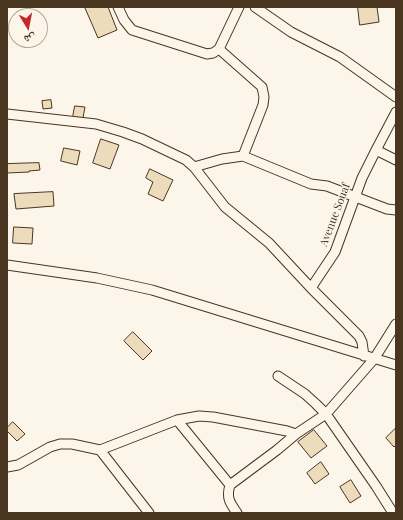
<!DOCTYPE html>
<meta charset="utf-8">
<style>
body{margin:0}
#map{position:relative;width:403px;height:520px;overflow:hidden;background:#fbf6e9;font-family:"Playfair Display","Noto Naskh Arabic",serif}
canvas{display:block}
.frame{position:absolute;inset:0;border:8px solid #4a3520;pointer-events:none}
.north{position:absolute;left:8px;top:8px;width:40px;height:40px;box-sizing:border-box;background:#fbf6e9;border:1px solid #b4a999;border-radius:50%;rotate:170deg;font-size:11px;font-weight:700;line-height:16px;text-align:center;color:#4a3520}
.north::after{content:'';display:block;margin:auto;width:14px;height:18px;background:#c62828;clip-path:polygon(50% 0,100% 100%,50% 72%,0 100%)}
</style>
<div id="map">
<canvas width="403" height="520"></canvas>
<div class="frame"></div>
<div class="north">ش</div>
</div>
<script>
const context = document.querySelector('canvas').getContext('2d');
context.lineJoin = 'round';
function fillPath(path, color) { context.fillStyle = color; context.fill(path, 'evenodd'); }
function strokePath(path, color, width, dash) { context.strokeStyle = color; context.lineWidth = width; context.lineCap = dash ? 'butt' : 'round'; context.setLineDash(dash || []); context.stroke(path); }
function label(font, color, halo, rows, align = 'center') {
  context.font = font + ' "Playfair Display",serif'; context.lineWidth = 3; context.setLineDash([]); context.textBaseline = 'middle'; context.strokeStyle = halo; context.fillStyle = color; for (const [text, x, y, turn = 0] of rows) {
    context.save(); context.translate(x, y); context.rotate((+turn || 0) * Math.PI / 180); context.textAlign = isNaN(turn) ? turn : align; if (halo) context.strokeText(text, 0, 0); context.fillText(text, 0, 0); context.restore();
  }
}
const building = new Path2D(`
 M86,7h22l9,23 -19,8 -13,-30z
 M358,7h19l2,15 -19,3z
 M51,100l1,8 -9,1 -1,-8z
 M75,106l10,1 -2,11 -10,-1z
 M101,139l18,6 -9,24 -17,-6z
 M64,148l16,3 -3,14 -16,-4z
 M39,163l1,7 -11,1v1l-22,1v-9z
 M150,169l23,11 -10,21 -15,-7 5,-12 -7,-4z
 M53,192l1,14 -38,3 -2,-15z
 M14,227l19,1 -1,16 -19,-1z
 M133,332l19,19 -9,9 -19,-19z
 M13,422l12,12 -8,7 -10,-10v-3z
 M396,428v17l-2,2 -8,-9z
 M314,430l13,16 -16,12 -13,-16z
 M321,462l8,12 -14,10 -8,-11z
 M351,480l10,16 -11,7 -10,-16z`);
fillPath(building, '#ecdcbc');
strokePath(building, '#4a3520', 1);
const street = new Path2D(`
 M118,7l6,13 8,10 75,24 6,-1 6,-4 20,-42
 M255,7l36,25 49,25 56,40
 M219,49l43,38 2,10 -1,8 -20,51
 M7,114l89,10 27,8 19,7 44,21 8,7 31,40 44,36 42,45
 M376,150l20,10
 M194,167l28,-8 21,-3 68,28 16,2 60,23 9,1
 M7,265l90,13 55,12 244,75
 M364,356l-2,-14 -3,-6 -48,-48 24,-36 27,-74 14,-28 20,-38
 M278,376l27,18 11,10 10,10 50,72 17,27
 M177,420l53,65c-4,13 0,18 7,28
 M100,450l49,63
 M7,467l11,-2 9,-5 23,-13 10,-3h12l28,6 77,-30 22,-4 14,1 74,14 9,3 30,-20 48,-55 22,-35
 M230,485l47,-35 19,-16`);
strokePath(street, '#4a3520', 11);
strokePath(street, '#fbf6e9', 9);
label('11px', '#4a3520', '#fbf6e9', [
 ["Avenue Souaf",335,215,-69]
]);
</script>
